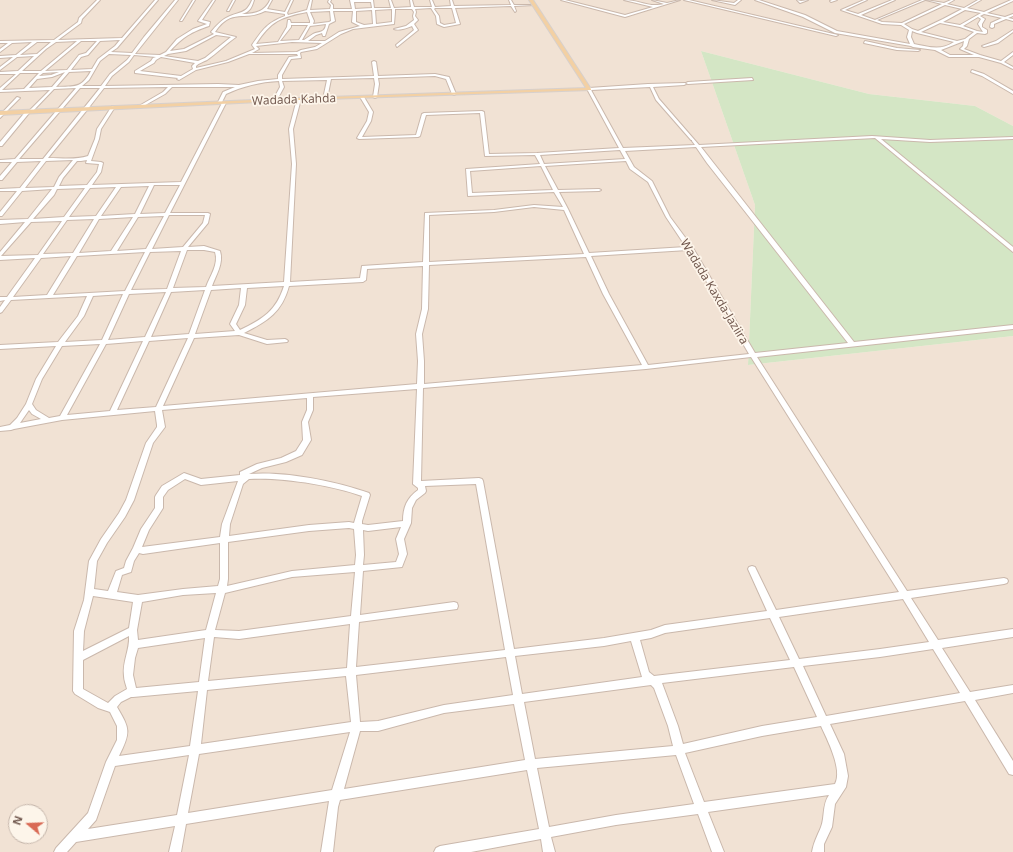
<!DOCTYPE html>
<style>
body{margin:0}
#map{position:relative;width:1013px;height:852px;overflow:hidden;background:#faf0e5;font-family:"Open Sans",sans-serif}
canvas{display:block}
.north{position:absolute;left:8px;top:804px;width:40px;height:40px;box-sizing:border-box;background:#fdf5ea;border:1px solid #c5b6ab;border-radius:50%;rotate:289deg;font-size:11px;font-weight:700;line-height:16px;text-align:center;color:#70574d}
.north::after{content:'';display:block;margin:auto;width:14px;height:18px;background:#d96a55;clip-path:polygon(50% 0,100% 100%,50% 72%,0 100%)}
</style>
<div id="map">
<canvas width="1013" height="852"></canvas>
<div class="north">N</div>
</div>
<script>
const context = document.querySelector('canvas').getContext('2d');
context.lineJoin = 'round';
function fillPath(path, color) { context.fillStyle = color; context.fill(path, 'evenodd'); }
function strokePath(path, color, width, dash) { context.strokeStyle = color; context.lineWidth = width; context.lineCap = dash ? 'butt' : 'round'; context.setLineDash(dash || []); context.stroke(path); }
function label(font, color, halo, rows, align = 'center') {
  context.font = font + ' "Open Sans",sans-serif'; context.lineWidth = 3.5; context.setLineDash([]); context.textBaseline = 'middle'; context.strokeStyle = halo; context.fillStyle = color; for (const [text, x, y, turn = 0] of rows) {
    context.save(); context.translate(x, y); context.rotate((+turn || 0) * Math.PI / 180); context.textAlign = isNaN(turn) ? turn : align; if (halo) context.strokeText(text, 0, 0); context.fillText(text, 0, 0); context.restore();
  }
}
fillPath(new Path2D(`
 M0,0h1013v126l-38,-20 -106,-12 -168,-43 54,154 -7,160 265,-29v516h-1013zM16,812h24v24h-24z`), '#f1e2d4');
fillPath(new Path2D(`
 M701,51l168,43 106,12 38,20v210l-265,29 7,-160z`), '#d4e6c5');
const minor = new Path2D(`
 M97,0h3l-18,19 -1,4 -23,17 64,-2 33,-38h3l-41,48 -6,4 21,1 12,-16 31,-37h3l-43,54 25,1 6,-3 11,-13 16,-10 14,-5 -9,-3 15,-21h2l-13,20 8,2 -1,4c-18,6 -26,11 -39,25l14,-2 30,-15 -3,-2c5,-6 10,-12 17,-15 11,-6 18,-2 24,-17h2c-2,7 -4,12 -12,14 12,0 23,-2 28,-14h2l-5,9 18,3 6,-12h2l-6,13 1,2 19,-5 3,-10h2l-2,10 20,-1 1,-4 -3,-3 1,-2h2l-1,2 3,3v4h19l-2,-9h23l1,8h17l-2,-8h2l3,8 17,-1 -1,-7h2l2,7h18l-2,-7h2l3,7 16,-1 -1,-6h2l2,6 57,-1 -2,-5h2l3,5h20l-20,1 2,5 -1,1 -4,-6 -56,2 5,16 -16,3 -7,-3 -1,-8 -5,-8 -16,1 1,3 -1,4 3,4 -4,4 4,6 -21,17 -1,-2 18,-15 -2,-4c-5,2 -13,5 -18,3l12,-3 8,-6 -1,-4 1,-4 -2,-3h-17v3l-1,12 -41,5 -12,5 -24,15 -16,3 -1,1 1,5 -10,1 -9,16v4l92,-3 -2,-14 2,-1 2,1 2,14 57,-2 14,3 7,17 -2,1 -2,-1 -6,-15 -11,-3 -57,2 1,6 -2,13 -2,1 -2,-1 2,-13 -1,-6 -43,1 -4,20 -2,1 -2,-1 4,-19 -45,1 2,6 -7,13 -2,1 -2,-1 7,-13 -1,-6c-19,1 -36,5 -53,13l-4,8 -2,1 -2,-1 5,-10 12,-5h-63l-7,7 -25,14h-1v-2l24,-14 5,-5 -64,1 -17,22 -39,48c13,0 28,2 40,-2l7,-17 2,-10 15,-23h2l1,1 -14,22 -2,10 -8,22 10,1 2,1 -2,9 -9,13 89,-3 41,-79 2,-1 2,1 -56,110h38l2,1 -2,9 -20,24 16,-1 16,5c4,12 -4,24 -8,35l72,-4 8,-118 -3,-35 8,-30 2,-1 2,1 -8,30 3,35 -6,118 70,-4 2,-12 61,-4 2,-49 69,-3 40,-5 29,2 -9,-15 -86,4 -2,-27 74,-5 -5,-9 -50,1 -5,-43 -54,2 -6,21 -2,1 -59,2 -2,-1 10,-17 2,-9 -9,-15 2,-1 2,1 9,15 -2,9 -9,16 54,-2 6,-21 2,-1 58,-2 2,1 5,42 48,-1 82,-5 -32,-59 2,-1 59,-4 37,-1 1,1 -2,1 -31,2 6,12 40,46 173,-9 58,4 83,-3v2l-83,3 -49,-3 132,108v5l-138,-114 -174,9 153,195 159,-17v4l-256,28 150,234 97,-13 3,1 1,2 -1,2 -3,1 -93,14 27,42 75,-11v8l-71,11 28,44 43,-7v8l-38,7 38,61v14l-4,-1 -44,-73 -135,23 14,30 4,22 -2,11 -11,17 -3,23 -8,17v8h-12c2,-11 5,-15 9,-25 4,-10 1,-22 8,-32l-121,17 16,40h-12l-14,-38 -82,11 -65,12 4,15h-12l-2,-13 -70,13h-37l2,-4 4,-2 99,-17 -12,-59 -187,30 -2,7 -5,45h-12l8,-51 -143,23 -5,28h-12l6,-26 -99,16 -9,10h-13l2,-4 32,-35 18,-51 11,-22v-14l-7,-14 -12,-4 -23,-14 -2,-3 1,-60 10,-31 5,-39 12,-22 18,-26 7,-13 20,-57 11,-16v-2l-2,-14 -93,9 -48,9 -3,1 -11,1v-4l10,-2 7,-7 9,-14 10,-25 20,-33 -56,3v-4l58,-3 20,-26 9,-20 -76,4 -9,12 -2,1v-6l5,-7 -5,1v-4h7l28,-39 -35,2v-8l25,-30 -25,2v-4l28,-1 24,-30 -30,2 -20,25h-2v-4l17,-21h-17v-2l20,-1 21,-27 -24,1 -15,18h-2v-4l12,-14h-12v-2l15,-1 61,-71 -22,1 -22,23h-2l-28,34h-2v-4l27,-32h3l20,-20 -50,2v-4l16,-14h-16v-2l18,-1 16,-15 -17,1 -17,13v-3l13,-10 -13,1v-2l16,-1 16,-13 -20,1 -12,9v-3l8,-6h-8v-2l54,-1 24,-18 1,-4zM354,2h17l1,6 -17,1zM435,8h17l4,15 -12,2 -4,-2 -1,-7 -5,-7zM392,9v13l-16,2 -1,-14zM372,10l1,14 -9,1 -8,-3v-11zM265,11l20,3v2c-18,7 -22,13 -33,29l3,4 -29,12 -30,7v-2c3,-3 7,-4 11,-6 10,-7 19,-16 29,-23l-21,-5c17,-25 29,-10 50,-21zM330,11l1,10 -2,1 -16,2 1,-3 -4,-9zM333,11h20l-1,11 8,4 -21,6 -14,9h-17l8,-6 6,-2 1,3h2l4,-12 6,-3zM307,12l3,9v2h-19l-1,-3h-2l-1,7 -9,15 -22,2c15,-23 25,-27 51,-32zM326,24c-1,9 -6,7 -13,10 -3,2 -6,4 -9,6h-2l8,-14zM291,25h17l-9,15 -19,1 11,-14zM216,35l15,2 -26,21 -7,3 -34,-5 4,-2 18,-3zM120,40l-5,6 -17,13 -6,10 -21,1 10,-13 7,-2 12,-14zM77,41l-36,30h-19l24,-22 10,-7zM81,41h16l-11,12 -7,2 -12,15 -22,1zM37,42h14l-14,12 -17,1zM292,42l30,1 -7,4 -14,3 -4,2 -45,1 7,-4 -3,-3zM109,54l22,1 -4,5 -17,14 -9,12h-19l7,-6 11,-19zM249,54h48l1,2 -9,1 -11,18v4l-20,2 -19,4 -21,-1 -113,2 7,-10 17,-14 5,-7 22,2 -3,1 -2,3 -16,10v2l43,5 -1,1 2,1 17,-10 32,-8zM161,57l34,6 -3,3 1,3 -12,7 -41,-5 14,-8 2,-3zM91,71c-10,18 -16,15 -35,16l13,-15zM59,72l-8,3 -12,1 4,-3zM65,72l-13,15 -23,1 8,-9 15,-2zM20,73h19l-15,16 -22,1zM650,87l6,13 35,40h1v1l3,4 -72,3 -32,-58zM80,88h20l-57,71h-24zM696,147l11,16 141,180 -93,10 -62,-105 -23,-31 -18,-36 -18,-14 -9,-16zM620,150l5,9 -81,5 -4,-9zM73,160l-14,17 -5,10 -29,1 21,-27zM87,160l-1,3 13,1 -2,8 -10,13 -28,1 4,-8 14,-17h4zM626,161l4,8 18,13 18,35 20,30 -97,6 -21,-44 -9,-17 40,-1 2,-1 -2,-1 -41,1 -13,-24zM541,166l12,24 -81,3 -2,-22zM154,185h26l-15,28 -25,1zM149,186l-14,28 -34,2 20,-29zM116,187l-20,29 -27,1 21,-29zM85,188l-21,29 -31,2 21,-24 3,-6zM534,207l30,3 20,44 -155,8v-47l65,-3zM169,215h36l-2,8 -20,24 -31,2zM164,216l-18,33 -29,2 21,-34zM133,217l-22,34 -32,2 20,-34zM94,219l-21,34 -30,1 24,-34zM62,221l-24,34 -37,1 30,-34zM187,250h17l11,2c4,12 -5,24 -9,35l-33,1zM688,250l61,104 -101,11 -39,-71 -18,-38zM181,251l-14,38 -36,1 19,-38zM145,252l-20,39 -72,4 24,-39zM71,256l-24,39 -34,2 28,-39zM586,257l17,37 39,71 -218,19v-23l-2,-27 6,-25 1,-44zM423,266l-1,43 -6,25 2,27 -1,23 -254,22 31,-68 45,-3 28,9 20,-2 1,-1 -1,-1 -2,-1 -18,1 -23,-7c24,-12 38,-21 45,-47l74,-4 3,-2 1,-11zM284,286c-8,25 -21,33 -44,44l-4,-6 9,-19 2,-17zM241,288l-2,17 -9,19 5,7 -40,3 16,-44zM205,290l-16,44 -38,3 20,-45zM166,292l-21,45 -37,3 21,-46zM123,294l-21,46 -37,2 19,-26 9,-20zM188,338l-32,69 -39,3 32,-69zM143,341l-33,70 -43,4 39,-71zM100,344l-40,72 -11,2 -13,-8 -4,-6 10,-25 20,-33zM751,357l148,235 -123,18 -21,-43 -3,-1 -3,1 -1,2 19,42 -102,14 -14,5 -47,8 -90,11 -31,-168 -1,-2 -3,-1 -58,3 2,-93 223,-19zM417,389l-4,95 5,4v2c-11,8 -15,17 -15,31l-35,4 -6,-1v-3l8,-26 -1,-2c-34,-12 -84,-22 -120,-19l13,-6 24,-6 16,-7 9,-15 -3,-18 5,-12v-13zM307,398v12l-5,12 1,18 -7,11 -15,7 -24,6 -17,8v3l-39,4 -17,-6 -22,13 -6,9 -1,2v11l-14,21 -8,19 -7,13 -2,7 -8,3 -8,20 -14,-2 3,-28 10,-18 18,-26 9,-17 19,-57 12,-16 -3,-17zM29,410l3,4 9,5 -21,4zM185,479l16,6 37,-4 -16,43 -2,13 -78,10 7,-17 14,-22v-11l5,-7zM249,479c32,-2 82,6 113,17l-8,27 -5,-1 -40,3 -80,11 1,-12 13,-40zM476,484l29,166 -149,17 3,-45 98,-13 1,-3 -1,-3 -3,-1 -94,13 3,-44 39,-4 5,-13 -3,-15 7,-16 1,-15 4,-8 9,-7 1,-2 -1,-5zM401,527l-5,12 3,15 -3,8 -33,3 1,-10 -1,-25 5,1zM349,528l5,1 2,26 -1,10 -63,6 -65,15 1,-7v-37l81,-11zM220,543v36l-2,7 -35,3 -45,6 -21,-3 5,-17 9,-3 3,-11 5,-8 4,1zM355,572l-4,44 -112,15 -24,-1 10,-37 67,-16zM216,593l-10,37 -68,10 -1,-10 5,-28 41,-7zM93,596l40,6 -4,26 -46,23 1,-20zM903,599l26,43 -49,7 -81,10 -20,-42zM770,618l20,42 -136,16 -5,-4 -9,-32 11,-2 14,-5zM350,624l-3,44 -139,13 6,-44 25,2zM129,636c1,14 -7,26 -5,40 0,4 2,9 3,13l-12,7 -7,7 -25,-14v-29zM205,638l-6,44 -63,6 -3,-13 2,-17 3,-10zM631,641l11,36 -120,17 -7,-38 89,-10zM933,649l27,44 -134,23 -23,-50 77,-9zM506,657l7,38 -69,10 -66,16 -18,1 -4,-47zM794,667l23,50 -55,9 -79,18 -5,-18 -16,-43zM346,676l5,46 -150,22 6,-54zM651,685l3,3 14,38 5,20 -138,13 -11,-57zM198,691l-8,55 -71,10c12,-24 11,-27 -2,-49l4,-5 10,-5h2zM514,704l11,56 -181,29 16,-58h18l66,-18zM821,726c6,13 22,44 14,58l-131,18 -19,-49 77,-17zM350,732l-18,58 -144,23 11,-59zM189,755l-12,60 -89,14 8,-9 19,-54zM676,755l18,49 -78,11 -67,12 -12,-59z
 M193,0h2l-13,21h-2z
 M233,0h2l-6,11h-2z
 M561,0h4l60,15 28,-8 -29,-7c15,0 25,8 40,4l-12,-4 15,3 13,-3 -55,17z
 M684,0h5l149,35 -2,1z
 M712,0l22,3 4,-3h3l-6,5z
 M755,0h4l46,15 32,16 73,13 -3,-7 2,-7 -8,-5 -19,-1 -41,-14 23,-10h3l-22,10 13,4 34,-14h3l-34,15 14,5 47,-20h3l-48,20 5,2 20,1 40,-19 -16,-4 18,3 7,-3h3l-7,4 17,4 14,-8h3l-14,8 17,4 27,-12h2v1l-26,12 18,4 8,-3v2l-5,2 5,1v2l-7,-2 -12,5v3l-2,1 -2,-1 1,-4 11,-5 -18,-4 -4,2 5,3 -3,5v3l5,3v3l-2,1 -8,-1 -8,6 -2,7 -3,3 16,6 21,6 12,-9v3l-9,7 9,5v2l-12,-6 -22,-6h-30l-14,-7 -22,-3 -2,-1 -76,-13 -32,-16zM945,5l17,4 -19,10 -25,12 -6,-2 -8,-5zM965,10l16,3 -21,12 -17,-3zM978,17l3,2 -3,5 5,8 -6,-1 -14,-5zM940,23l20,4 14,5 -9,7 -8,2 -36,-9zM912,31l5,2 37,9c-13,9 -25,5 -40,2l-3,-7zM964,41l-1,5 -3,3 14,6h-24l-9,-5z
 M797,0l4,1 7,-1 -8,3z
 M832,0h5l-6,2 -1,-1z
 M1013,30v2l-15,11 -14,4 -2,-1 14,-5z
 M865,41l32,7 23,2 -2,1 -21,-1 -33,-7z
 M972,70l12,4 29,17v3l-31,-18 -11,-4z
 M752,78l1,2 -65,4 -2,-1 2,-1z
 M17,97l3,1 -20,20v-3z`);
const major = new Path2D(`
 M529,0h4l58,89v1l-292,10 -299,15v-4l299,-13 287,-10z`);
strokePath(minor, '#cab8ac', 2);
strokePath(major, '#d7d0cd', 2);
fillPath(minor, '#fff');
fillPath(major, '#f3d0a3');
label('12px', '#70574d', '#fdf5ea', [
 ["Wadada Kahda",294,100,-2],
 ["Wadada Kaxda-Jaziira",714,292,59]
]);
</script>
